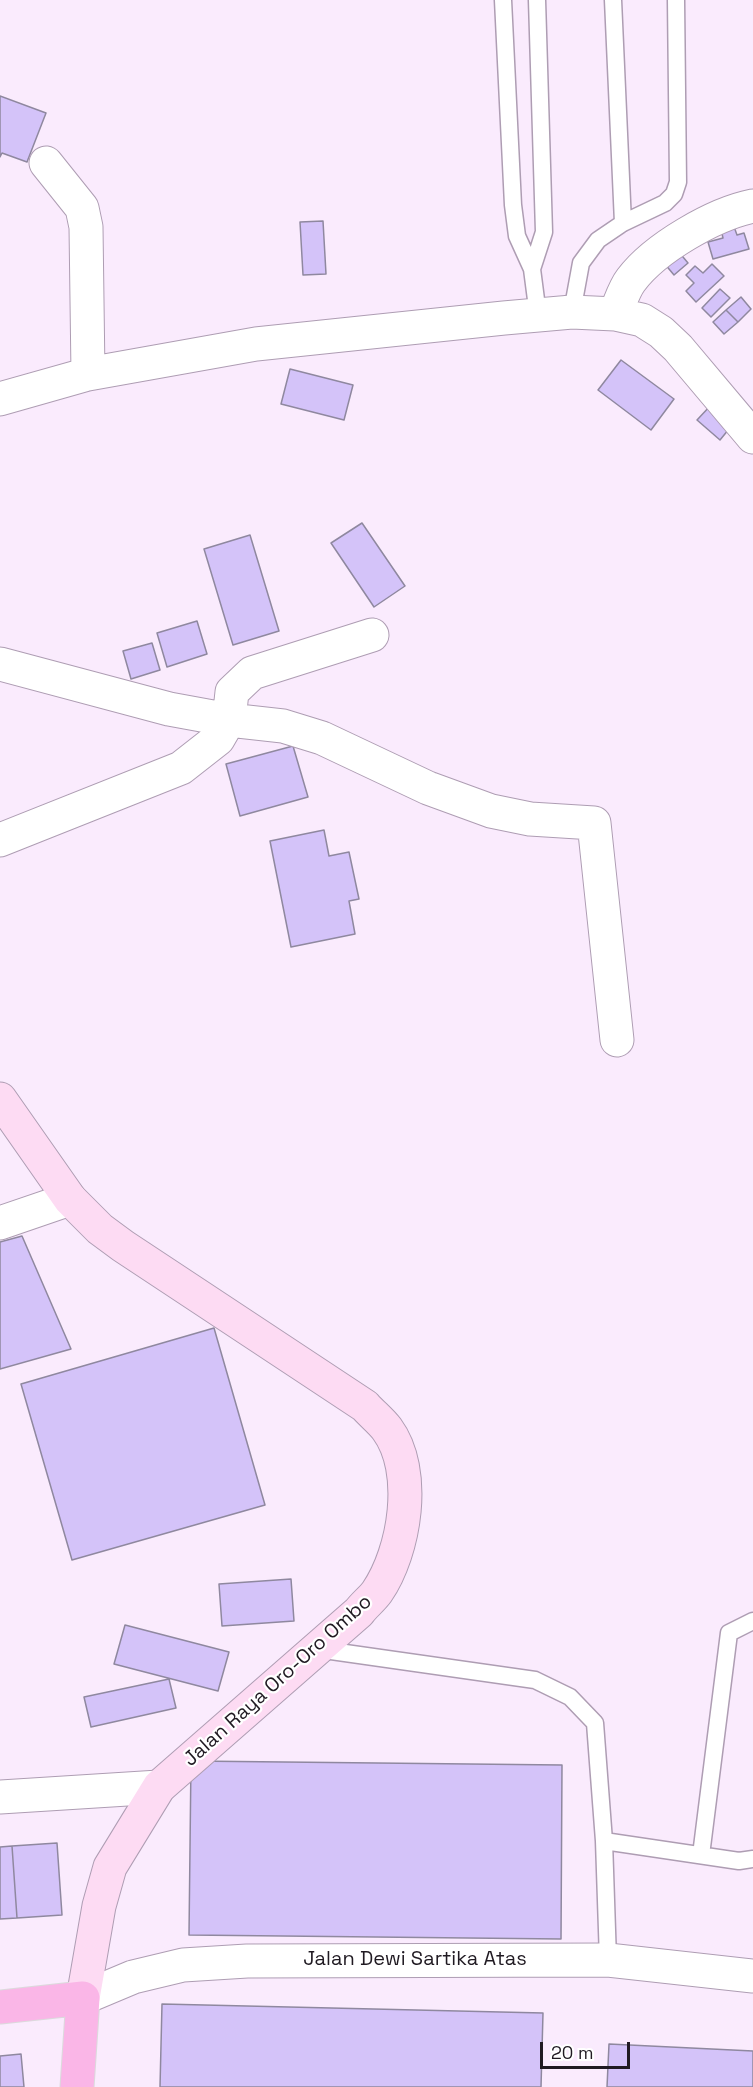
<!DOCTYPE html>
<style>
body{margin:0}
#map{position:relative;width:753px;height:2087px;overflow:hidden;background:#faebfd;font-family:"Space Grotesk",sans-serif}
canvas{display:block}
.scale{position:absolute;left:540px;top:2042px;width:90px;height:27px;box-sizing:border-box;border:3px solid #201a22;border-top:0;padding-left:8px;font-size:18px;line-height:21px;white-space:nowrap;color:#201a22;-webkit-text-stroke:4px #fff;paint-order:stroke}
</style>
<div id="map">
<canvas width="753" height="2087"></canvas>
<div class="scale">20 m</div>
</div>
<script>
const context = document.querySelector('canvas').getContext('2d');
context.lineJoin = 'round';
function fillPath(path, color) { context.fillStyle = color; context.fill(path, 'evenodd'); }
function strokePath(path, color, width, dash) { context.strokeStyle = color; context.lineWidth = width; context.lineCap = dash ? 'butt' : 'round'; context.setLineDash(dash || []); context.stroke(path); }
function label(font, color, halo, rows, align = 'center') {
  context.font = font + ' "Space Grotesk",sans-serif'; context.lineWidth = 4.5; context.setLineDash([]); context.textBaseline = 'middle'; context.strokeStyle = halo; context.fillStyle = color; for (const [text, x, y, turn = 0] of rows) {
    context.save(); context.translate(x, y); context.rotate((+turn || 0) * Math.PI / 180); context.textAlign = isNaN(turn) ? turn : align; if (halo) context.strokeText(text, 0, 0); context.fillText(text, 0, 0); context.restore();
  }
}
const building = new Path2D(`
 M0,96l46,17 -19,49 -25,-9 -2,4z
 M323,221l3,53 -23,1 -3,-53z
 M732,221l5,14 7,-2 5,16 -36,10 -5,-17 15,-4 -3,-13z
 M678,251l10,12 -14,12 -10,-12z
 M712,264l12,12 -28,26 -10,-11 8,-8 -8,-8 9,-9 8,7z
 M720,289l10,9 -19,19 -9,-9z
 M741,297l10,12 -13,13 -12,-12z
 M726,310l12,12 -14,12 -11,-12z
 M621,360l53,39 -23,31 -53,-40z
 M290,369l63,16 -9,35 -63,-16z
 M711,405l22,19 -13,16 -23,-20z
 M362,523l43,63 -31,21 -43,-64z
 M250,535l29,96 -46,14 -29,-96z
 M197,621l10,33 -40,13 -10,-34z
 M152,643l8,27 -29,9 -8,-28z
 M293,746l15,51 -68,19 -14,-52z
 M324,830l5,26 20,-4 10,47 -10,2 6,33 -64,13 -21,-106z
 M22,1236l49,113 -71,20v-127z
 M214,1328l51,177 -193,55 -51,-176z
 M291,1579l3,42 -72,5 -3,-42z
 M125,1625l104,27 -11,39 -104,-27z
 M169,1679l7,29 -85,19 -7,-30z
 M191,1761l371,4 -1,174 -372,-4z
 M57,1843l5,72 -45,3 -5,-72z
 M12,1846l5,72 -17,1v-72z
 M162,2004l381,9 -2,74h-381z
 M609,2044l144,7v36h-146z
 M21,2054l3,33h-24v-31z`);
fillPath(building, '#d4c3f9');
strokePath(building, '#8f889f', 1.5);
const lane = new Path2D(`
 M503,0l10,205 4,31 15,33 6,46
 M613,0l10,223
 M532,269l12,-37 -7,-232
 M572,312l9,-49 17,-23 25,-17 42,-20 9,-9 4,-12 -2,-182
 M317,1649l218,31 35,17 25,26 9,118 4,119
 M604,1841l135,20 14,-2
 M701,1855l28,-222 24,-12`);
const street = new Path2D(`
 M46,163l36,45 4,19 2,147
 M615,314c5,-11 9,-25 16,-34 24,-32 83,-66 122,-74
 M0,399l88,-25 168,-30 248,-26 68,-6 43,2 27,6 19,12 17,16 75,89
 M0,664l169,45 60,11 54,6 39,12 106,50 63,23 39,8 64,4 23,217
 M0,840l181,-72 37,-29 11,-19 3,-28 20,-19 120,-38
 M0,1223l70,-24
 M0,1797l159,-10
 M83,1998l50,-21 50,-12 64,-4 361,-1 145,16`);
const secondary = new Path2D(`
 M0,1099l70,100 30,30 23,17 242,160c7,8 16,15 22,23 31,42 18,122 -10,163 -5,7 -13,13 -18,20l-200,175 -49,80 -11,39 -16,92`);
const primary = new Path2D(`
 M0,2007l83,-9 -6,89`);
strokePath(lane, '#ae9db3', 19);
strokePath(street, '#ae9db3', 35);
strokePath(secondary, '#ae9db3', 35);
strokePath(primary, '#dbdadc', 35);
strokePath(lane, '#fff', 16);
strokePath(street, '#fff', 33);
strokePath(secondary, '#fddbf3', 33);
strokePath(primary, '#fab6e7', 33);
label('20px', '#201a22', '#fff', [
 ["Jalan Raya Oro-Oro Ombo",278,1681,-42],
 ["Jalan Dewi Sartika Atas",415,1960]
]);
</script>
